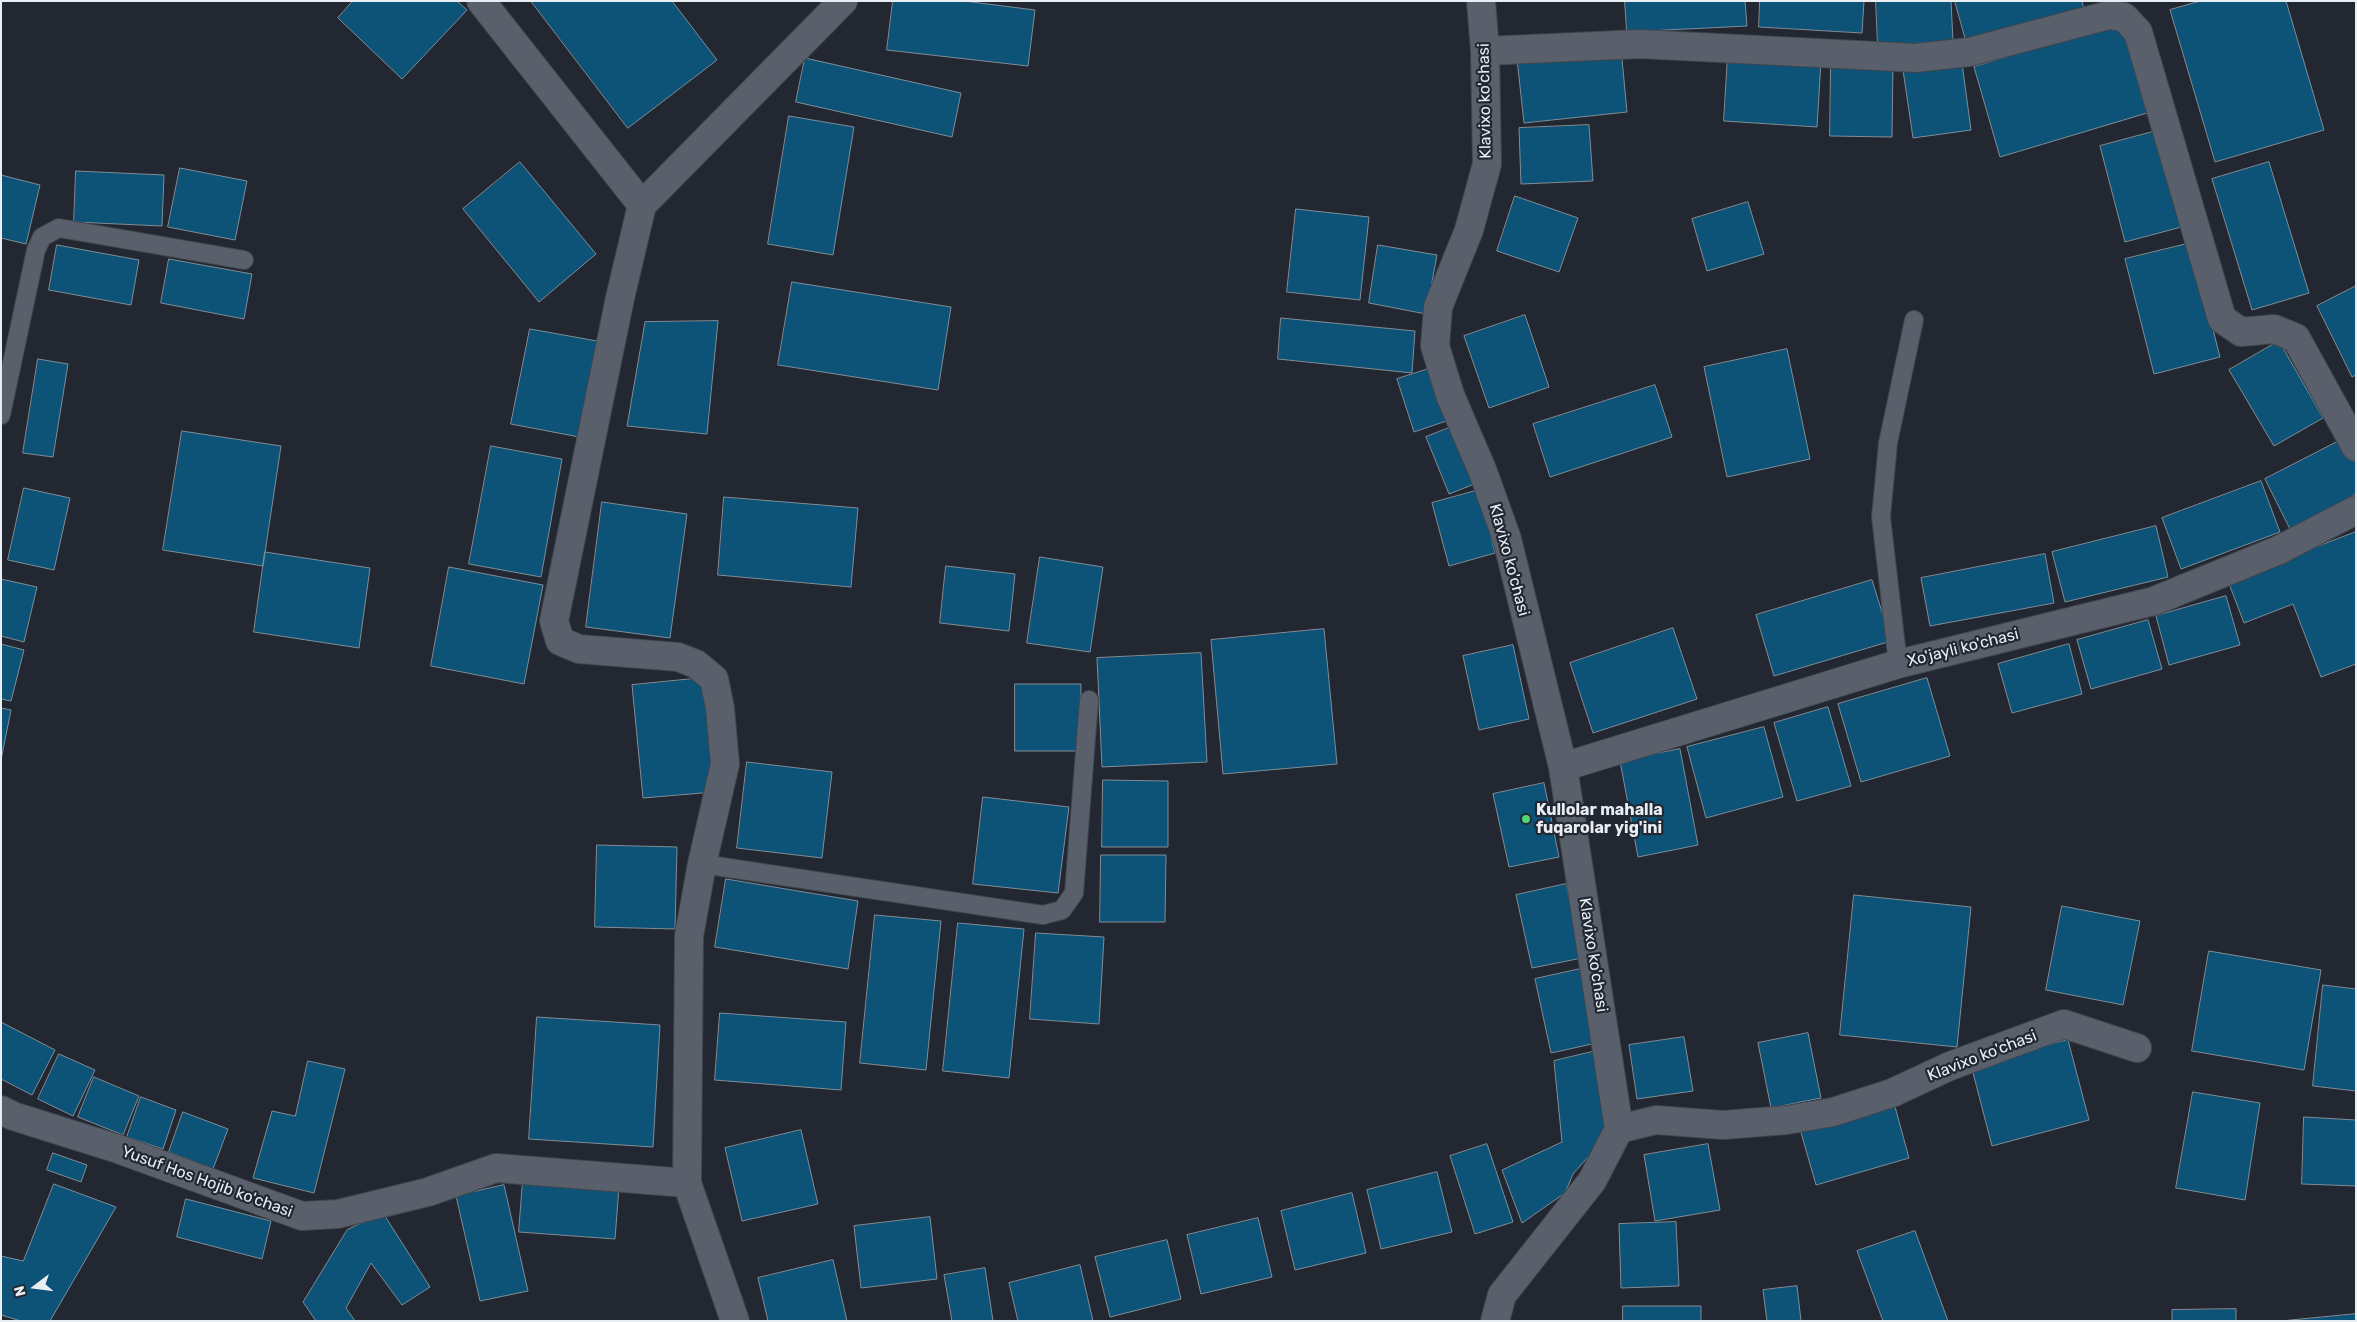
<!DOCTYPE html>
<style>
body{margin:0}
#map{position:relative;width:2357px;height:1322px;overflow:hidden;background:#222731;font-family:Rubik,sans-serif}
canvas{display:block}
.frame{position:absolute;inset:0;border:2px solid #e9edf4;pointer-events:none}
.north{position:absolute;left:10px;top:1262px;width:50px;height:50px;-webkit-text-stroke:4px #222731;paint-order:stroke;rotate:255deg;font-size:14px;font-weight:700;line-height:20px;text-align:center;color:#e9edf4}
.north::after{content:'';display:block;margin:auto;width:18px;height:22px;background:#e9edf4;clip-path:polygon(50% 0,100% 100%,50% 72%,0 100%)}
</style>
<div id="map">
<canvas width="2357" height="1322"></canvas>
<div class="frame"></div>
<div class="north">N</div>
</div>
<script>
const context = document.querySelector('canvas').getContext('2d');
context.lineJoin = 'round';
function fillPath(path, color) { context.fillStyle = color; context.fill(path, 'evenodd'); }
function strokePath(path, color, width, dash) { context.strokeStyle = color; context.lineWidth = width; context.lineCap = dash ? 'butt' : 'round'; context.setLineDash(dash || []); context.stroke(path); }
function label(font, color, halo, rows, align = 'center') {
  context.font = font + ' Rubik,sans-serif'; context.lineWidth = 4.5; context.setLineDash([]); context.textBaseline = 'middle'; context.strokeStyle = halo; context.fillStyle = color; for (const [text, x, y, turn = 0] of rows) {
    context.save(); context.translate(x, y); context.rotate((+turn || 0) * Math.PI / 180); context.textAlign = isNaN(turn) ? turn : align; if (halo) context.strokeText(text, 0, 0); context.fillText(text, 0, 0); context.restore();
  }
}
const building = new Path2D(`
 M353,1h104l10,9 -65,69 -64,-61z
 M531,1h141l45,59 -89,68z
 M893,1h71l71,9 -7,56 -141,-16z
 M1625,1h120l2,25 -120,6z
 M1760,1h104l-2,32 -103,-6z
 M1876,1h75l2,40 -75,5z
 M1955,1h127l3,12 -118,31z
 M2201,1h85l38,129 -109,32 -45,-152z
 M2121,23l26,90 -147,44 -26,-90z
 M1621,48l6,64 -103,11 -7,-64z
 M1728,55l93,6 -4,66 -93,-6z
 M805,58l156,35 -9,44 -156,-35z
 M1831,63l62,1 -1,73 -62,-1z
 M1962,63l9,67 -58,8 -10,-68z
 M789,116l65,11 -21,128 -65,-11z
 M1589,125l4,56 -72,3 -2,-56z
 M2160,130l25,96 -60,16 -25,-96z
 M520,162l76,92 -57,48 -76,-93z
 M2269,162l40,131 -57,17 -40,-131z
 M180,168l67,13 -12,59 -67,-13z
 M76,171l88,4 -2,51 -88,-4z
 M1,175l39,10 -14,59 -25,-6z
 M1515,196l63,22 -19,54 -62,-21z
 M1748,202l16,52 -57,17 -15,-52z
 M1296,209l73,8 -9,83 -73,-8z
 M2191,243l29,114 -66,17 -29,-115z
 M57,245l82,15 -8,45 -82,-15z
 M1378,245l59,10 -11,59 -57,-11z
 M169,259l83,15 -8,45 -83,-16z
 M792,282l159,25 -13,83 -160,-25z
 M2356,286v89l-4,2 -35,-71z
 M1525,315l24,72 -60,21 -25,-72z
 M1281,318l134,13 -3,42 -134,-14z
 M718,321l-11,113 -80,-8 18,-104z
 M530,329l67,12 -18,96 -68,-13z
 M2279,341l44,77 -49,28 -45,-76z
 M1787,349l23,110 -83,18 -23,-110z
 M38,359l30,5 -15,93 -30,-4z
 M1435,367l17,52 -38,13 -17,-53z
 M1655,385l17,52 -122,40 -17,-53z
 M1454,426l23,57 -28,11 -23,-57z
 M182,431l99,15 -18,120 -100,-16z
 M2343,439l13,23v32l-66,35 -25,-50z
 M491,446l71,13 -21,118 -72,-13z
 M2261,481l19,51 -99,37 -19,-51z
 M24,488l46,10 -16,72 -46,-10z
 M1479,490l16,63 -46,13 -17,-63z
 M724,497l134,11 -7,79 -133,-12z
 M602,502l85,12 -17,124 -84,-11z
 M2156,526l12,51 -103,25 -13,-50z
 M2356,532v132l-35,13 -28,-73 -49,19 -16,-42z
 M265,552l105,16 -11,80 -105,-16z
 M2045,554l9,49 -124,23 -9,-48z
 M1040,557l63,10 -13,85 -63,-9z
 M946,566l69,8 -6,57 -69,-8z
 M449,567l94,18 -19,99 -93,-18z
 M1,579l36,8 -13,55 -23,-6z
 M1872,580l19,61 -117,35 -18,-61z
 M2226,596l14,49 -71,20 -13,-49z
 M2148,620l14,49 -71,20 -14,-49z
 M1673,628l24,71 -104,34 -23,-70z
 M1324,629l13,135 -114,10 -12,-134z
 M1,644l23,6 -13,51 -10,-2z
 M2069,644l13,50 -70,19 -14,-49z
 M1513,645l16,74 -50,11 -16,-74z
 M1201,653l6,109 -105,5 -5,-109z
 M703,678l11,114 -71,6 -11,-113z
 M1927,678l23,78 -89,26 -23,-78z
 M1015,684h66l-1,67h-65z
 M1828,707l23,79 -54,15 -23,-78z
 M1,708l10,2 -10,50z
 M1764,727l19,70 -77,21 -19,-71z
 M1680,749l18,96 -60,12 -18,-96z
 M747,762l85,10 -10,86 -85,-10z
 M1103,780l65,1v66h-66z
 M1544,783l15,74 -50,10 -16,-73z
 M983,797l86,10 -11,86 -85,-9z
 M597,845l80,2 -2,82 -80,-2z
 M1101,855h65l-1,67h-65z
 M726,879l132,22 -10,68 -133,-22z
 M1566,884l16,74 -50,10 -16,-73z
 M1854,895l117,12 -14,140 -117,-12z
 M2062,906l78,15 -17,84 -77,-15z
 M875,915l66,6 -15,149 -66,-7z
 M958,923l66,6 -15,149 -66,-7z
 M1036,933l68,4 -5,87 -69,-5z
 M2209,951l112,19 -17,100 -112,-19z
 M1585,968l16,74 -50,11 -16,-74z
 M2323,985l33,4v102l-43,-5z
 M720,1013l126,9 -5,68 -126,-10z
 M537,1017l123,8 -7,122 -124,-8z
 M1,1022l54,28 -23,45 -31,-16z
 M1808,1033l13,65 -50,10 -13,-65z
 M1684,1037l9,54 -56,8 -8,-54z
 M2068,1040l21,80 -97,26 -21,-81z
 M1596,1051l16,79 -39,44 -8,19 -43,30 -20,-53 60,-28 -8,-81z
 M59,1054l36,16 -22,46 -35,-17z
 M308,1061l37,8 -31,124 -61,-15 19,-67 23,5z
 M94,1077l45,19 -16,39 -45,-18z
 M2193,1092l67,11 -15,97 -69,-12z
 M141,1097l35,13 -13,39 -36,-12z
 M1894,1103l15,55 -93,27 -16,-56z
 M183,1112l45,17 -15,40 -44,-17z
 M2304,1117l52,3v66l-54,-2z
 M801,1130l17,74 -76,17 -17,-73z
 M1487,1144l26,78 -38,12 -25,-78z
 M1708,1144l12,66 -65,11 -11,-66z
 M53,1153l34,12 -6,17 -34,-12z
 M1437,1172l15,60 -71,17 -14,-59z
 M523,1180l96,7 -4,52 -96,-7z
 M54,1184l62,23 -66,114h-29l-20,-6v-59l22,5z
 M504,1185l24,106 -48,10 -24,-105z
 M1352,1193l14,60 -71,17 -14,-59z
 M186,1199l85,22 -9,38 -85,-22z
 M383,1213l47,74 -28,18 -31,-42 -25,45 9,13h-39l-13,-19 44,-72z
 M930,1217l7,62 -76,9 -7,-62z
 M1258,1218l14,59 -71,17 -14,-59z
 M1676,1222l3,64 -58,2 -2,-64z
 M1915,1231l33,90h-65l-26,-70z
 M1167,1240l14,59 -71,18 -15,-60z
 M833,1260l14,61h-79l-10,-43z
 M1080,1265l13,56h-75l-9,-38z
 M985,1268l8,53h-41l-8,-46z
 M1797,1286l4,35h-34l-4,-31z
 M1623,1306h78v15h-78z
 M2236,1309v12h-64v-11z
 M2356,1314v7h-75z`);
fillPath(building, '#0d5277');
strokePath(building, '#808d96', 1);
const lane = new Path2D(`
 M1,415l35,-165 6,-13 17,-9 185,32
 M1898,664l-17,-147 7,-74 26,-123
 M702,864l341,51 19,-5 12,-17 15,-193`);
const street = new Path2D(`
 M481,1l161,204
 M1481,1l4,50 2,113 -18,66 -31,77 -3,39 15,49 33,77 24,67 56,228 56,362 -27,52 -90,114 -7,26
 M1485,51l155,-7 276,14 53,-6 140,-37 15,2 14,15 84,287 19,13 33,-3 22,9 60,109
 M1563,767l335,-103 256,-63 125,-51 77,-40
 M1,1110l12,6 105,33 184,67 36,-2 90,-22 68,-24 191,15
 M1619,1129l37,-9 67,5 64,-5 46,-8 59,-19 58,-27 114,-42 73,24
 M735,1321l-48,-138 2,-247 13,-72 23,-100 -5,-56 -6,-29 -18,-15 -18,-7 -99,-8 -19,-8 -6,-20 66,-323 22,-93 201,-204`);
strokePath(lane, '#40454e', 20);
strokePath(street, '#40454e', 30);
strokePath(lane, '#59606b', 18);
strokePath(street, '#59606b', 28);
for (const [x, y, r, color] of [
 [1526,819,5,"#51d674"]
]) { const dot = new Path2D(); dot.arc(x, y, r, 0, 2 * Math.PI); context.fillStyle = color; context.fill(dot); strokePath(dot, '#222731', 2); }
label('16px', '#e9edf4', '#222731', [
 ["Klavixo ko'chasi",1485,101,-91],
 ["Klavixo ko'chasi",1509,560,75],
 ["Xo'jayli ko'chasi",1963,648,-14],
 ["Klavixo ko'chasi",1593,955,81],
 ["Klavixo ko'chasi",1982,1056,-21],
 ["Yusuf Hos Hojib ko'chasi",207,1182,20]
]);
label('bold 16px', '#e9edf4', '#222731', [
 ["Kullolar mahalla",1536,810],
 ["fuqarolar yig'ini",1536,828]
], 'left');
</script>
